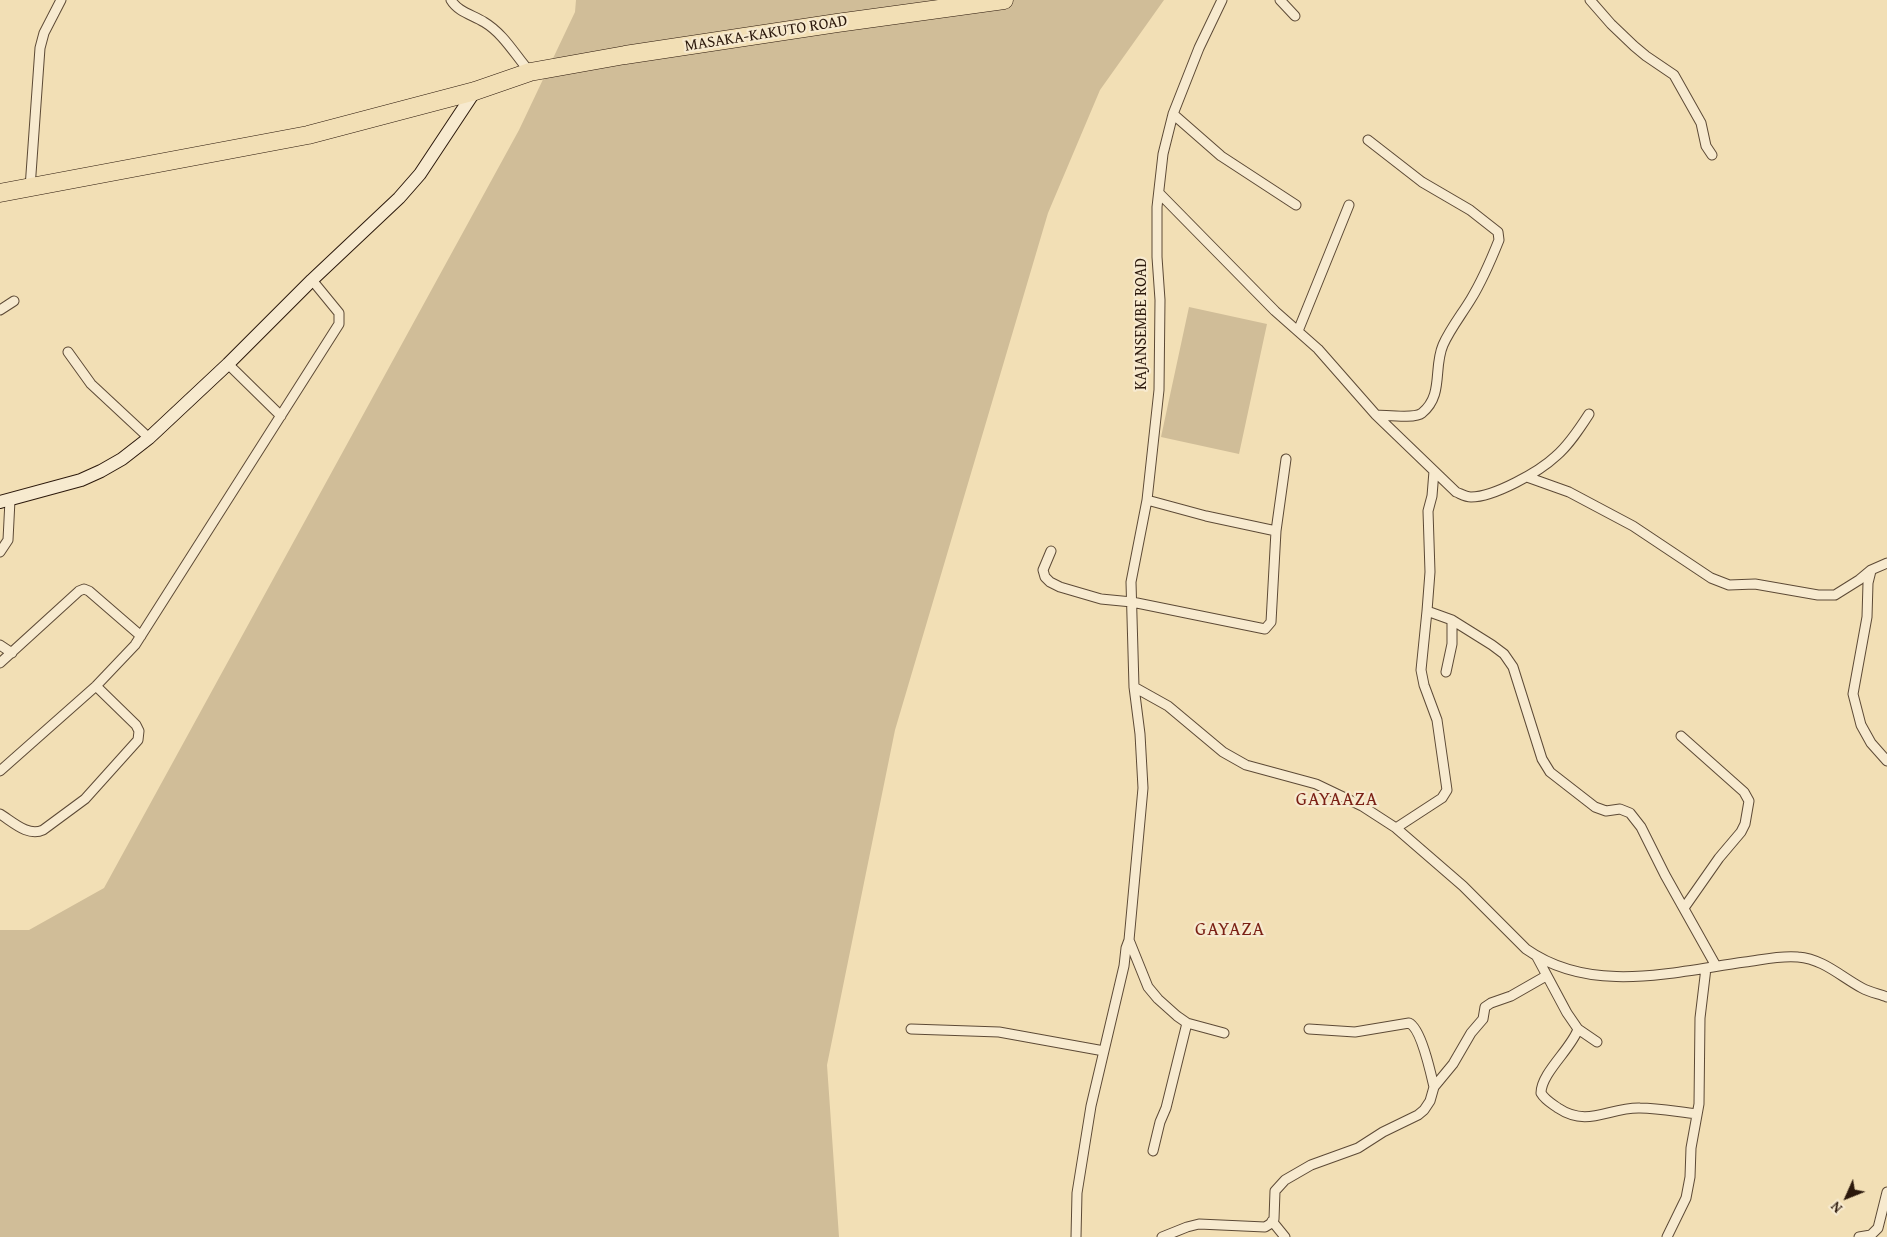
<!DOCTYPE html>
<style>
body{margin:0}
#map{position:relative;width:1887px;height:1237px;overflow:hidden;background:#f2dfb5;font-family:"Gentium Book Plus",serif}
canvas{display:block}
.north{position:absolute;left:1822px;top:1172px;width:50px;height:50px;-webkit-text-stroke:4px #f7eacf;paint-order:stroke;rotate:226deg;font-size:14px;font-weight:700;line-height:20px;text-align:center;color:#2b180b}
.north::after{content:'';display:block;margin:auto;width:18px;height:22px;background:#2b180b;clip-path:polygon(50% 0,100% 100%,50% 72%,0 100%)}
</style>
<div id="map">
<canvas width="1887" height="1237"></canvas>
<div class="north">N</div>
</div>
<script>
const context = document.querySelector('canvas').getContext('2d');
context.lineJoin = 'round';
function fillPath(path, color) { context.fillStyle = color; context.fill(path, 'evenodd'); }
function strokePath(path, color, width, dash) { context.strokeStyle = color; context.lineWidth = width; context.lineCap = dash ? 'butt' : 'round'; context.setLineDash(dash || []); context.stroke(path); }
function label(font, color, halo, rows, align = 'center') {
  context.font = font + ' "Gentium Book Plus",serif'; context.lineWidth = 4.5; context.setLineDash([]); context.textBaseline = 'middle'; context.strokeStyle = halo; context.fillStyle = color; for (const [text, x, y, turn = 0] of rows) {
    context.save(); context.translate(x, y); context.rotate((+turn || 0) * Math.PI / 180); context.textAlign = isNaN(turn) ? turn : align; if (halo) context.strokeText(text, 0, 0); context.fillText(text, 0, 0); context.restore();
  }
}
fillPath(new Path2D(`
 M576,0h588l-64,90 -52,123 -153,517 -68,335 12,172h-839v-307h29l75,-42 415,-758 56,-118z
 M1189,307l78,17 -28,130 -78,-17z`), '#d0bd98');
const street = new Path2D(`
 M451,0c7,12 22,15 33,22 20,12 31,33 46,50
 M1280,0l15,16
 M1590,0l21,24 23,22 12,10 28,19 27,48 5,23 6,9
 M1173,114l48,42 75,49
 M1368,140l54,42 48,28 28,22 1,8c-8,20 -17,41 -28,59 -9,15 -21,30 -28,46 -10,23 1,50 -21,68 -7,6 -36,2 -46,2
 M30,188l10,-140 4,-15 17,-33
 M1159,193l116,118 43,38 58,66 80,77c5,2 10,5 15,5 23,0 68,-25 85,-41 13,-11 24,-28 33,-42
 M0,310l14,-9
 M1298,331l51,-126
 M68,352l23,32 58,54
 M228,364l53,52
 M1434,471l-2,25 -4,15 2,61 -3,39 25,9 40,25 12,9 9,13 29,92 8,13 45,35 11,4 14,-2 10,4 11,14 24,48 51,91
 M1527,477l42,15 64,34 78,52 18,7 26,-1 63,11h17l24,-15 12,-10 16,-7
 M1147,500l59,16 70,15
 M1051,551l-8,19 2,7 5,5 10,5 41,12 31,3 133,27 6,-7 5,-91 10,-72
 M0,552l8,-12 2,-40
 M1871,571l-3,12 -1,34 -14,77 8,31 10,18 16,18
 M0,645l12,8
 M0,663l79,-72 5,-2 5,2 52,45
 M1446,672l6,-28v-24
 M1134,687l34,19 55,46 23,13 70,19 46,22 34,22 67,58 63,63c65,46 147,23 219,13 16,-2 36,-7 53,-5 25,2 42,19 64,31 7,4 17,6 25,9
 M1681,736l63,56 5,9 -4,23 -4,8 -22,26 -35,50
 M0,771l96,-85 39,-41 204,-321v-11l-27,-33
 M0,814c13,8 28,23 43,16l42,-31 53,-59 1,-9 -3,-6 -40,-39
 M1396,828l46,-30 5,-8 -10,-70 -13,-35 -3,-15 6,-59
 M1129,940l19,47 10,12 19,17 10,7 37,10
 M1537,957l30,56 11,16c-6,19 -37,44 -37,64 4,7 10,10 17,15 30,20 51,-1 82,0 19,0 38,4 57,6
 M911,1029l88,3 105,19
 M1309,1029l46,3 54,-9c12,5 22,51 25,64
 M1578,1029l19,13
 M1153,1151l7,-29 6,-14 21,-85
 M1272,1221l13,16
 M1076,1237l1,-44 14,-87 33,-140 2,-18 3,-8 14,-152 -3,-54 -6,-47 -3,-105 16,-82 12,-110 1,-90 -3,-43v-50l6,-53 10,-40 26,-66 23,-48
 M1162,1237l25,-10 12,-3 66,3 5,-3 4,-5 1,-28 10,-11 26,-15 47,-17 25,-16 35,-17 6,-5 6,-9 4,-14 19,-23 18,-31 12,-14 2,-12 6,-4 20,-7 35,-20
 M1667,1237l19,-39 4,-21 1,-29 8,-44 1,-86 6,-50
 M1859,1237l12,-2 7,-7 9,-36`);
const secondary = new Path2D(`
 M0,502l81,-22 20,-9 21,-12 27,-21 79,-74 84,-84 87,-82 21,-24 55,-83`);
const highway = new Path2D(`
 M0,193l308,-58 167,-44 55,-19 95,-17 212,-32 167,-23`);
strokePath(street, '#5d4a36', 11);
strokePath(secondary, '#2b180b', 14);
strokePath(highway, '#2b180b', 19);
strokePath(street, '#f7eacf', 9);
strokePath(secondary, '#f7eacf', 12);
strokePath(highway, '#f2dfb5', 18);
label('16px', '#2b180b', '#f7eacf', [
 ["MASAKA-KAKUTO ROAD",766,34,-9],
 ["KAJANSEMBE ROAD",1142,324,-90]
]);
context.letterSpacing = '1px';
label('19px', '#7a1f14', '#f7eacf', [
 ["GAYAAZA",1337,800],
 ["GAYAZA",1230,930]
]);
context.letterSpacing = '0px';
</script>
